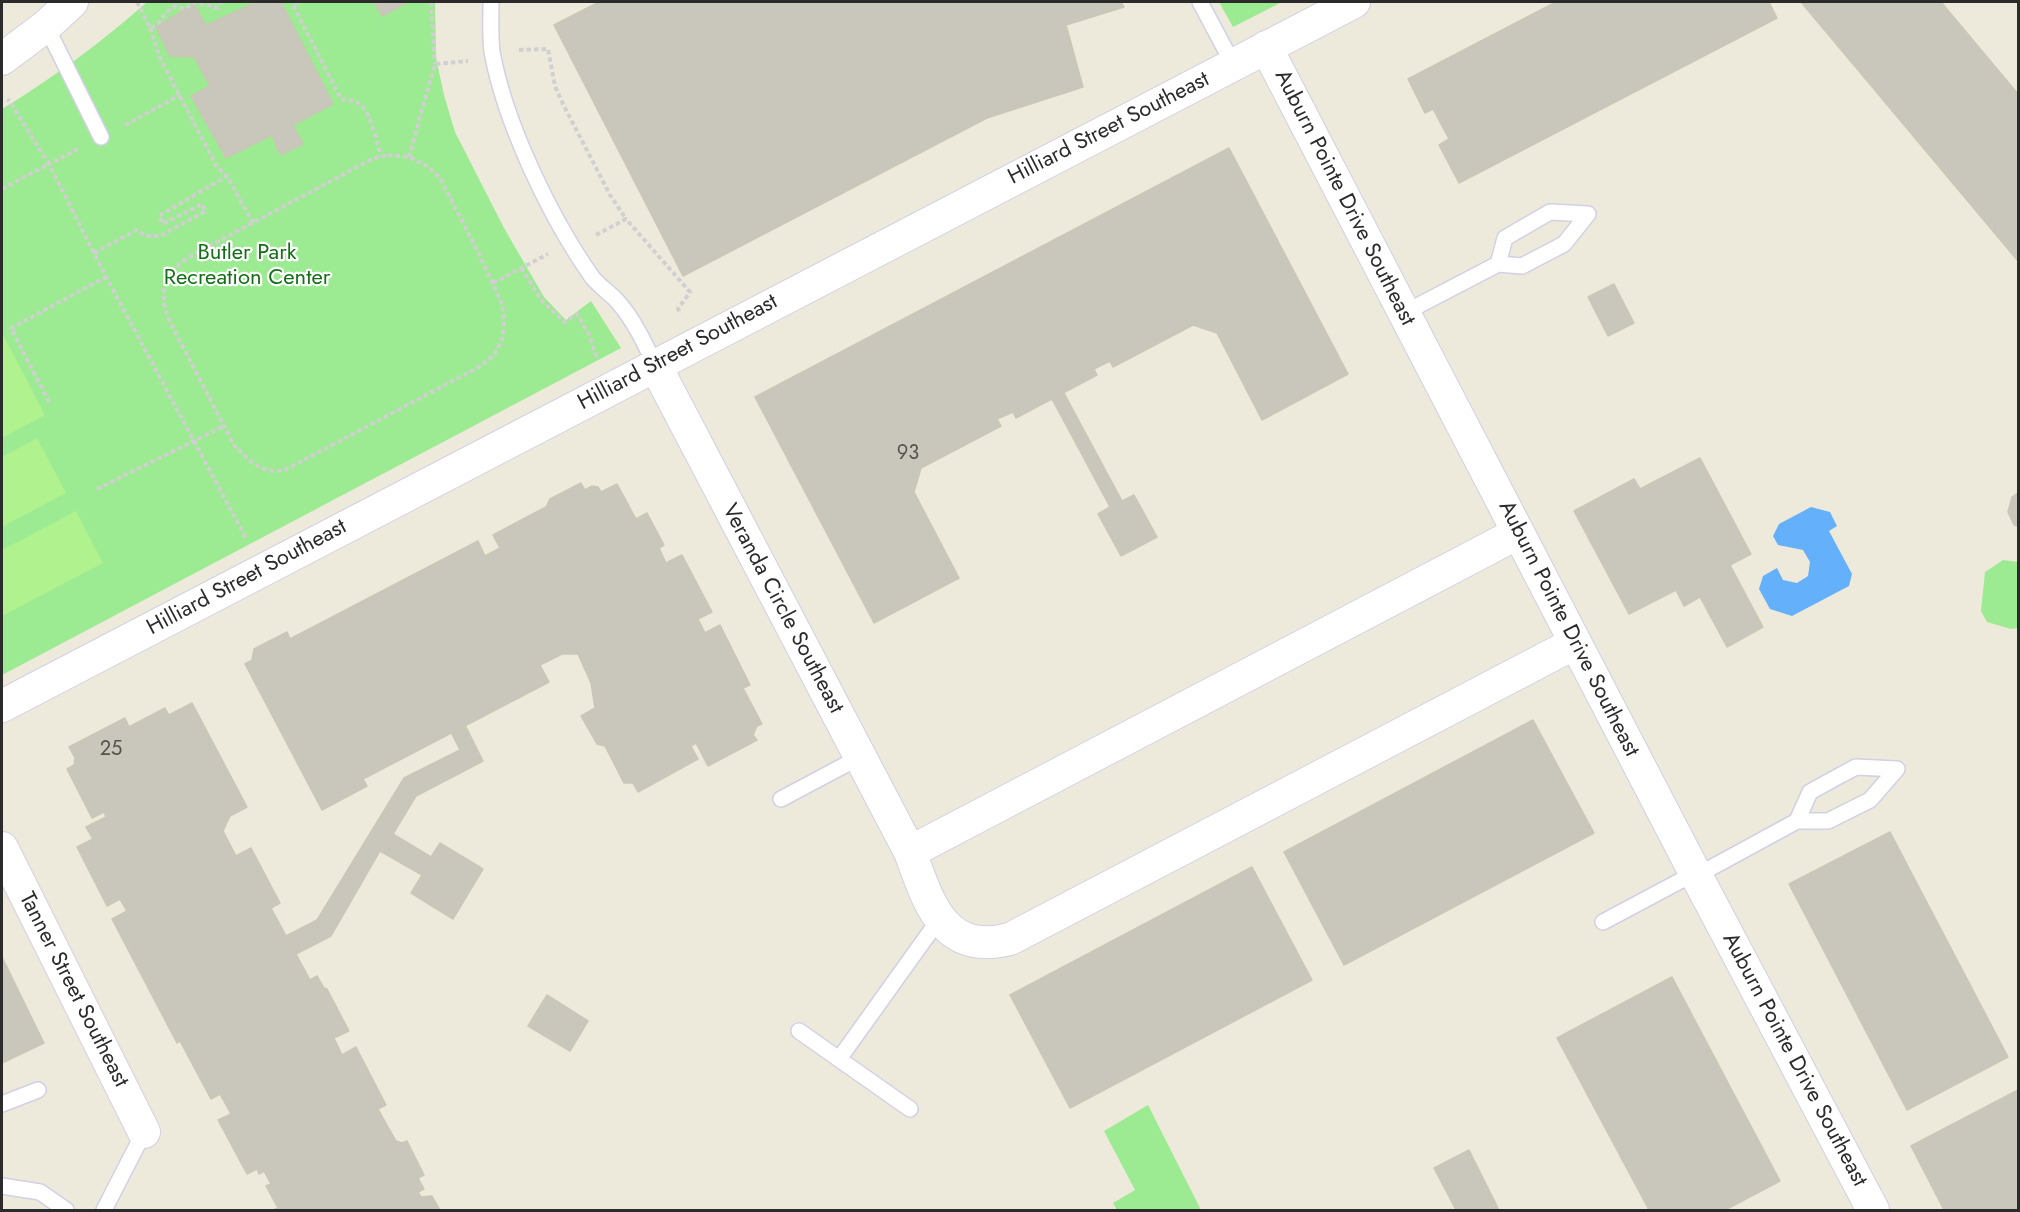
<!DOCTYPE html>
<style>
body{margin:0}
#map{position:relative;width:2020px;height:1212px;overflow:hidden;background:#eeeadb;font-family:Jost,sans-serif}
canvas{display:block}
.frame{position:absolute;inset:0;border:3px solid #2b2b2b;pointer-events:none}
</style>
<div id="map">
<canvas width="2020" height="1212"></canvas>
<div class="frame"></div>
</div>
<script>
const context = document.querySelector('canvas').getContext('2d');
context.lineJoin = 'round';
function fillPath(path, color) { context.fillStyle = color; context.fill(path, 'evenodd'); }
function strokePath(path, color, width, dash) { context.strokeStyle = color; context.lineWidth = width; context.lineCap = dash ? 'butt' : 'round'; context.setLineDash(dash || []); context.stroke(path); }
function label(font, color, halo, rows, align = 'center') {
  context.font = font + ' Jost,sans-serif'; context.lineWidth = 4.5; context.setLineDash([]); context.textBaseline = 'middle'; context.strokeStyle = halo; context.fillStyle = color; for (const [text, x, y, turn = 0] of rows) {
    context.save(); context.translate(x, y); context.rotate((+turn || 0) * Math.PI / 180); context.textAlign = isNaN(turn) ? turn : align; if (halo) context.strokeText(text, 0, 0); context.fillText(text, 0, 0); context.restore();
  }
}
fillPath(new Path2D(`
 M147,2h288l1,56 8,37 11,37 49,96 40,69 22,23 25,-19 30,47 -619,327v-566c51,-31 100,-67 145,-107z
 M1219,2h63l-49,25z
 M2003,560l15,2v66l-7,1 -24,-7 -6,-11 4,-39z
 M1148,1105l53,105h-84l-4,-7 22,-13 -31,-59z`), '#9cea92');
fillPath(new Path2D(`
 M2,333l43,82 -43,23z
 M37,438l29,55 -64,34v-70z
 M76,511l27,52 -101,53v-66z`), '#b0f28d');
fillPath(new Path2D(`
 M1811,507l19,5 7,14 -8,5 23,43 -3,12 -57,30 -22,-7 -11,-20 4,-13 14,-8 6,12 14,3 11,-7 2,-14 -7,-12 -25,-5 -5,-9 6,-12z`), '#64b0fa');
const building = new Path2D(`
 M257,2h24l52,102 -40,21 10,19 -23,11 -8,-20 -46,23 -35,-62 19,-10 -16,-29 -24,-1 -14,-29 38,-23 12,21z
 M374,2h34l-26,14z
 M599,2h522l3,5 -58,18 17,62 -96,31 -304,158 -129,-251z
 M1556,2h213l8,16 -318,165 -20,-38 10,-6 -16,-30 -8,4 -17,-34z
 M1801,2h140l77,92v167z
 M1229,148l119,226 -86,46 -45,-87 -24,-8 -80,42 -3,-6 -16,8 3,6 -81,43 -3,-6 -16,7 4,7 -80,42 -7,24 45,86 -85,45 -119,-226z
 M1614,284l20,39 -26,13 -20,-39z
 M1064,393l58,108 12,-6 23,42 -36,19 -23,-42 12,-7 -58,-108z
 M1700,458l51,96 -21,11 33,62 -36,20 -27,-50 -16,9 -8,-16 -47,24 -55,-103 60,-32 6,10z
 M581,483l4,7 7,-4 6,1 3,5 16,-8 19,35 11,-6 17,32 -5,3 7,15 16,-8 30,57 -14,7 7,14 15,-8 30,60 -7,3 19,36 -5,2 -4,9 4,5 -49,26 -12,-23 -5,3 7,13 -60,33 -5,-9h-9l-19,-37 -8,-2 -16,-28 14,-8 -4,-25 -13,-29h-16l-22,11 9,17 -186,97 4,7 -45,24 -77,-146 7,-4 2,-11 33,-17 3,7 188,-98 7,15 15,-8 -7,-13 53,-28 4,-8z
 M2018,493v33l-4,-1 -6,-13 4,-15z
 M192,703l55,104 -17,9 -7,15 13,25 15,-8 29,55 -9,5 39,72 7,-4 7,12 3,1 22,42 -15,7 8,17 14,-8 30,58 -8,4 18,32 6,2 5,-2 17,34 -6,3 6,11 -6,3 3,5 11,-1 8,14h-167l5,-2 -12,-22 5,-2 -7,-13 -5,3 -2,-5 -10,5 -29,-54 13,-6 -11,-20 -9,5 -31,-58 -3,2 -65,-124 15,-8 -7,-12 -13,7 -30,-59 16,-8 -7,-12 20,-10 -2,-5 -12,6 -25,-49 7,-4 1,-7 -6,-11 56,-29 4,9 36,-19 4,7z
 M1533,720l61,113 -250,132 -60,-113z
 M466,727l17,34 -67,35 -23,38 38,23 9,-14 43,26 -30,50 -42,-26 11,-18 -42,-24 -49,85 -35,18 -10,-18 31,-16 87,-142 56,-28 -8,-16z
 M1890,832l118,225 -101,53 -118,-226z
 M1252,867l60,113 -242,128 -60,-113z
 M2,957l42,86 -42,20z
 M1672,977l108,204 -55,29h-76l-92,-172z
 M547,995l41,26 -18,30 -42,-25z
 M2018,1090v120h-74l-33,-64z
 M1469,1150l30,60h-43l-22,-42z`);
fillPath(building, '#c9c7bb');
strokePath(building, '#cac7b5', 1.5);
const service = new Path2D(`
 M491,2c0,16 -1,34 1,50 13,71 58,165 100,225 7,9 18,16 26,25 16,18 27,42 37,63
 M1200,2l33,62
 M46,26l55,111
 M1498,264l7,-26 45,-26 38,2
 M1404,313l94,-49 24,2 42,-22 24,-30
 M781,799l79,-42
 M1797,821l13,-29 29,-16 17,-9 41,2
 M1696,876l101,-55h31l42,-21 27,-31
 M1603,922l92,-49
 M799,1031l111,78
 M839,1059l101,-141
 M2,1104l36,-14
 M2,1186l38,6 26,18
 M104,1210l40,-78`);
const minor = new Path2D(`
 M1266,47l429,826 178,337
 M2,59l44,-33 26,-24
 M655,365l255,487
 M1518,533l-608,319c19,51 33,104 100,87l565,-296
 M2,706l1352,-704
 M2,848l142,284`);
strokePath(service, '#d1d0e5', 18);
strokePath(minor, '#d1d0e5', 34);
strokePath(new Path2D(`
 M137,2l13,26c15,-7 12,-15 25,-22l9,3 12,-7 22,6 3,-6
 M299,2l-6,3 48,94c4,1 10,1 14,2 16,7 21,41 26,55
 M431,2l4,62
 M150,28l10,30 57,109 10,9 26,47
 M519,50l29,-1 7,37 8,18 47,91 16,24
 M125,125l55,-30
 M78,149l-29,15 57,113 141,263
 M388,155l21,2 18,9 13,12 36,70 26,56 2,17 -2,19 -8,15 -15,12 -179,95c-5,2 -12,7 -17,8 -21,5 -37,-12 -49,-25l-62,-119c-14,-28 -11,-48 15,-68l185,-99z
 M409,157l26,-93 33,-3
 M2,189l47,-25 -41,-65
 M596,235l30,-16 64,73 -12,17 3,5
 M94,253l43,-23 9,6h14l46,-25 -4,-7 -39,20 -4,-8 68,-40
 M521,268l22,34 22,20 12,-8 12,21 8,23
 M493,283l55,-29
 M49,402l-38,-74 95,-51
 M97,489l127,-63`), '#d0d0d0', 4, [4.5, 3]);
strokePath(service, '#fff', 15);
strokePath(minor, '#fff', 32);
label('20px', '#52524f', null, [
 ["93",908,454],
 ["25",111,750]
]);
label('22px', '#2b2b2b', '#fff', [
 ["Hilliard Street Southeast",1109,129,-27],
 ["Auburn Pointe Drive Southeast",1344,198,63],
 ["Hilliard Street Southeast",678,353,-28],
 ["Hilliard Street Southeast",247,578,-28],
 ["Veranda Circle Southeast",782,609,62],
 ["Auburn Pointe Drive Southeast",1568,629,63],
 ["Tanner Street Southeast",73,990,63],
 ["Auburn Pointe Drive Southeast",1794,1060,62]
]);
label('22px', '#136f15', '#fff', [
 ["Butler Park",247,254],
 ["Recreation Center",247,279]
]);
</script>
